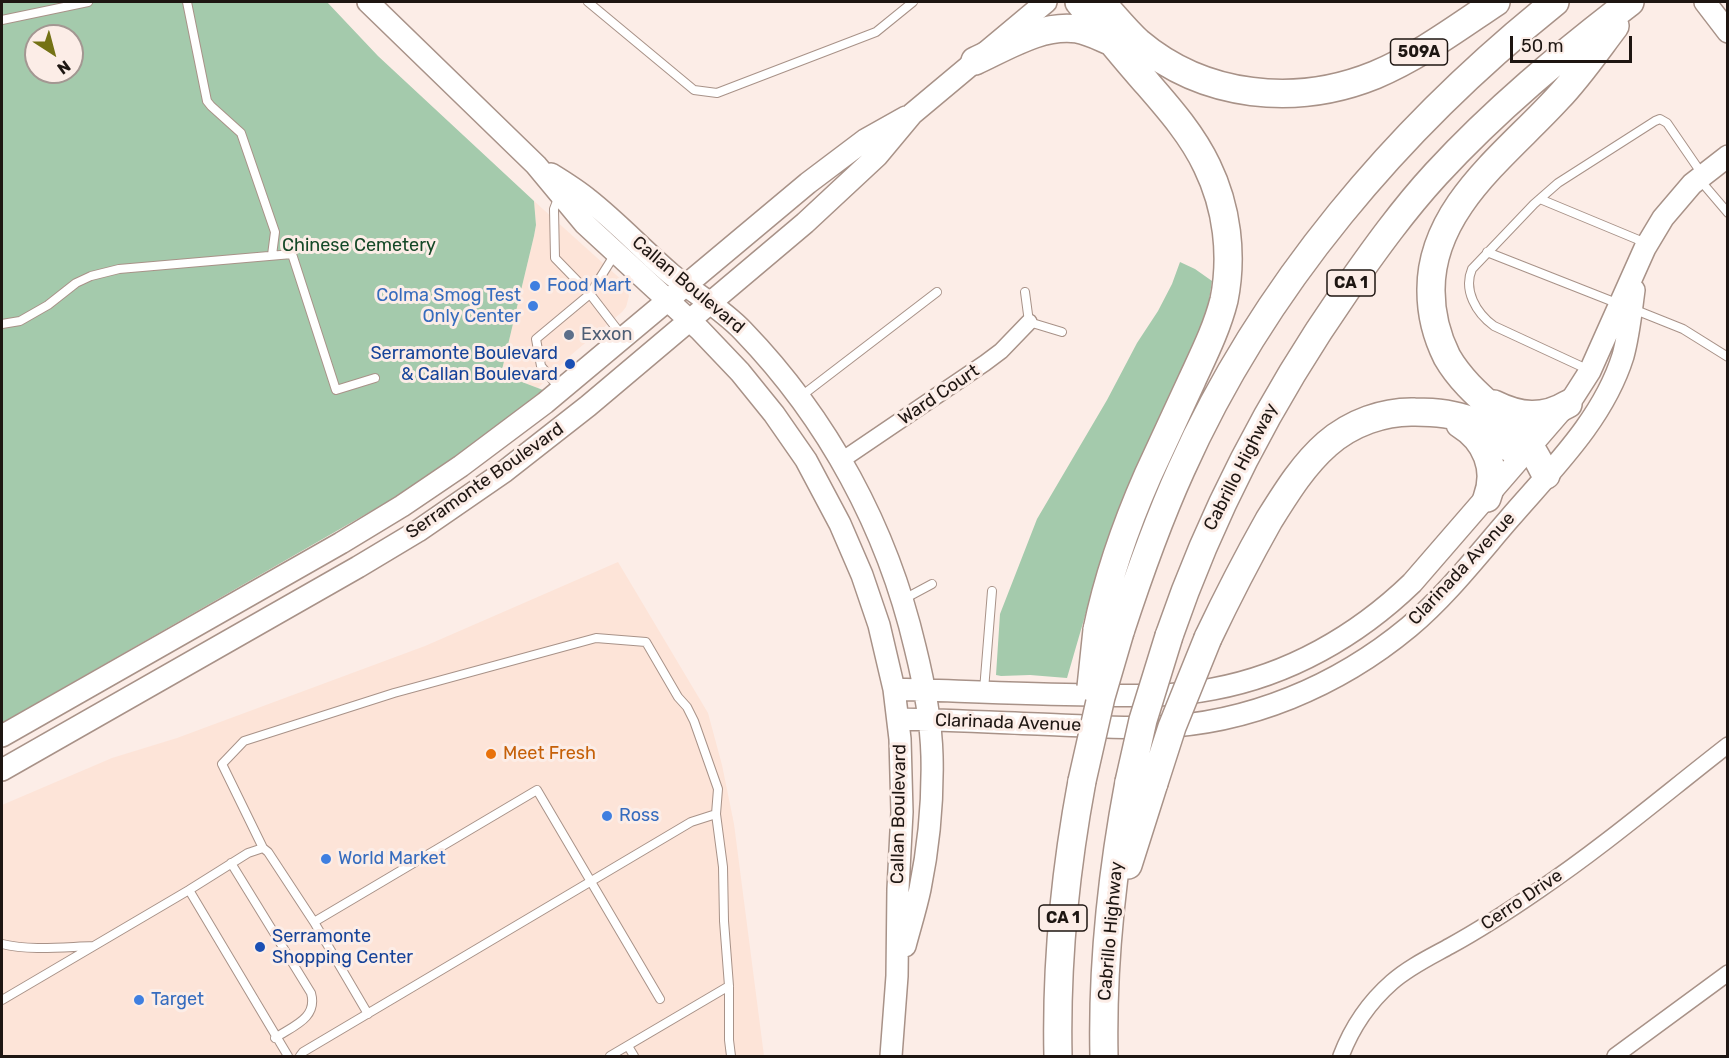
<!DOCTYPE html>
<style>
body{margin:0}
#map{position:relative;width:1729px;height:1058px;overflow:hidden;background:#fcede7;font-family:Rubik,sans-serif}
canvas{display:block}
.frame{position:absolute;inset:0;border:3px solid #1e1612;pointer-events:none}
.north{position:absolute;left:24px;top:24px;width:60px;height:60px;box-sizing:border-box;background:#fcede7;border:2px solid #a39792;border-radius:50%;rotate:144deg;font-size:16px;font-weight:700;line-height:24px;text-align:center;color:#1e1612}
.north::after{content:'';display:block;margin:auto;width:21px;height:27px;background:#747215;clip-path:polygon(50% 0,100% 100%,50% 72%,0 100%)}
.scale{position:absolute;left:1510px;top:36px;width:122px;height:27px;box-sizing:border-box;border:3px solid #1e1612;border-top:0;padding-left:8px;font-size:18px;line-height:21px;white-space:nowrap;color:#1e1612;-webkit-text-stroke:4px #fcede7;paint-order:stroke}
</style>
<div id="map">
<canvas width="1729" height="1058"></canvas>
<div class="frame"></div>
<div class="north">N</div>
<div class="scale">50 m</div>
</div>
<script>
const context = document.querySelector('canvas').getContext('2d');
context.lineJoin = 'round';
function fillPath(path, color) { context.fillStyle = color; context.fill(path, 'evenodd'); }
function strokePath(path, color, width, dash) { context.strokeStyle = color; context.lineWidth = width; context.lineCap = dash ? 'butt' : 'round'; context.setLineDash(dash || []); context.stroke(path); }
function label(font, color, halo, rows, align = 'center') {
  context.font = font + ' Rubik,sans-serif'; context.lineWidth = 6; context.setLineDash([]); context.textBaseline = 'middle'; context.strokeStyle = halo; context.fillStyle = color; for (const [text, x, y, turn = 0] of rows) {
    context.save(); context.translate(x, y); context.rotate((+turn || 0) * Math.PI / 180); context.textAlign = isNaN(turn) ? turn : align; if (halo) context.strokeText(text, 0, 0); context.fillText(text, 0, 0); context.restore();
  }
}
fillPath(new Path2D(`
 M534,201l91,82 4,13 -3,11 -4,5 -51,43 -33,33 -37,-14 33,-138 2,-11z
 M618,562l90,151 14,52 12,59 30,232h-762v-251l110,-47 65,-20 248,-92z`), '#fde4d8');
fillPath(new Path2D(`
 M2,2h325l51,54 156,145 2,24 -2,11 -33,138 42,16 -30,27 -112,77 -399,229zM36,36h36v36h-36z
 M1180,262l15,7 17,12 -6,39 -93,210 -15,41 -31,107 -37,-3 -29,1 -5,-1 4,-61 37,-95 70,-119 30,-57 21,-32 14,-27z`), '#a4caac');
const lane = new Path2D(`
 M187,2l20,99 4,5 30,27 34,99 -3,23
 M588,2l106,88 23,3 159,-61 37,-30
 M2,20l86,-18
 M1699,179l29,34
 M559,196l-5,13 1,49 35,36 -54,45 5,27 19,23
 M1540,199l106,44
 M1487,252l132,52
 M615,254l-25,40 33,43
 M1025,292l4,30 33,10
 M1633,309l50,20 45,28
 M2,324l18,-3 28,-16 28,-22 15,-7 28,-7 173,-15 44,136 39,-12
 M1589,370l-95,-44c-18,-13 -31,-36 -22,-57l62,-65 24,-21 97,-62 5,-2 7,4 35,51
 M800,397l137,-105
 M904,599l28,-15
 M984,690l8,-99
 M263,848l-41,-84 22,-23 150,-48 202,-55 50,4 32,55 9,10 7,14 24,68 -2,25 7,53 1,54 5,65v54l2,16
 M231,863l80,130c7,25 -18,33 -36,45
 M189,890l99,166
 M314,922l223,-132 123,209
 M2,944c29,7 61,3 91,2
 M2,1000l187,-110 59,-37 15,-5 5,4 46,70 54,92
 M628,1046l6,10
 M300,1056l3,-4 388,-230 25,-8
 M610,1056l119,-70`);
const street = new Path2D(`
 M842,460l143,-97 16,-12 28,-29
 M1341,1056c11,-29 27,-53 51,-74 17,-15 38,-25 58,-36 31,-17 60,-36 89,-56 65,-44 126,-96 189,-145
 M1615,1056l113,-83`);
const secondary = new Path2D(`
 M368,2l168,163 49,59 115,106 40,42 34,42 32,46 34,64 22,51 17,50 15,64 6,50 2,73 -4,77 -1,87 -6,80
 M1705,2l23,30
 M551,174c13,8 26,16 38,26 29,23 54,50 82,74 24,20 50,34 72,57 85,88 144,197 172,316 9,36 16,72 17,109 1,44 -3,89 -12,133 -4,19 -10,38 -15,57
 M894,689c65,2 131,5 196,6 41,1 83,2 123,-6 76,-14 144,-53 199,-106l162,-187 16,-25 55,-123 18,-30 29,-34 36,-28
 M898,719c54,1 108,4 162,6 32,1 64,4 96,2 92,-3 182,-41 253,-100 37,-31 68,-71 100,-108 43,-50 94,-99 114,-163 6,-22 8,-44 11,-66
 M2,736l339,-193 61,-37 59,-40 84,-63 263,-220 57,-43 41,-23
 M2,770l356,-203 60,-36 87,-60 83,-65 217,-183 72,-67 35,-42 134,-112`);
const highway = new Path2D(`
 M1079,2c20,24 40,49 61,73 25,29 51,57 67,91 20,41 26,89 17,134 -7,28 -20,54 -32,80 -15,32 -29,63 -44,95 -22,50 -40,101 -51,155
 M1101,2c12,13 24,28 37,40 66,56 158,65 237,33 43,-18 82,-47 121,-73
 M975,61c31,-14 66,-37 102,-32 12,2 23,8 35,13
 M1494,404c26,13 49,15 74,0
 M1460,424c26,16 38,45 27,74
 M1546,475c-7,-13 -14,-28 -24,-39 -25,-27 -56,-46 -75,-79 -10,-20 -16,-44 -16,-66 -1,-83 76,-137 127,-193 21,-22 38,-47 57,-72
 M1120,632c18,-55 37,-109 61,-162 82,-184 218,-343 374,-468
 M1169,636c43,-126 102,-238 178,-347 28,-40 56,-79 89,-115 59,-64 125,-119 194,-172
 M1208,638c19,-40 39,-79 61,-118 17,-27 34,-55 58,-76 24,-21 57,-33 88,-32 48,0 63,9 99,39
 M1128,865l26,-82
 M1058,1056c-2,-92 7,-184 24,-275
 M1104,1056c-2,-92 8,-184 25,-274`);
strokePath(lane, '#a89288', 10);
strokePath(street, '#a89288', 18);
strokePath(secondary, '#a89288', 24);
strokePath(highway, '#a89288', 30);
strokePath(lane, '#fff', 8);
strokePath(street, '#fff', 15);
strokePath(secondary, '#fff', 21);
strokePath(highway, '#fff', 27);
const highwayBridge = new Path2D(`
 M1091,687l6,-57
 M1082,781l19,-84 19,-65
 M1129,782l14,-62 26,-84
 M1154,783l18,-56 36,-89`);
strokePath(highwayBridge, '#a89288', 30, []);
strokePath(highwayBridge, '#fff', 27);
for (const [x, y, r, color] of [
 [535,286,6,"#3f7fe0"],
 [533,306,6,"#3f7fe0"],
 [569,335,6,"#5c6f8a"],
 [570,364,6,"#1a4fb4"],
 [491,754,6,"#e8710a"],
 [607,816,6,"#3f7fe0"],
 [326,859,6,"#3f7fe0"],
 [260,947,6,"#1a4fb4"],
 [139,1000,6,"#3f7fe0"]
]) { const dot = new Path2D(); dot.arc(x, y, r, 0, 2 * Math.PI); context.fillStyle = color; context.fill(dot); strokePath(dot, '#fcede7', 2); }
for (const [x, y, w] of [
 [1419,52,57],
 [1351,283,48],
 [1063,918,48]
]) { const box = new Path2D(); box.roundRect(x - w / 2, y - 13, w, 26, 4.5); context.fillStyle = '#fcede7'; context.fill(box); strokePath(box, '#1e1612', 1.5); }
label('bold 16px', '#1e1612', null, [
 ["509A",1419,52],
 ["CA 1",1351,283],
 ["CA 1",1063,918]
]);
label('18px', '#144827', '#fcede7', [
 ["Chinese Cemetery",359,246]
]);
label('18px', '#1e1612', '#fcede7', [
 ["Callan Boulevard",688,285,40],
 ["Ward Court",939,395,-34],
 ["Cabrillo Highway",1241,467,-63],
 ["Serramonte Boulevard",485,481,-35],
 ["Clarinada Avenue",1462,569,-47],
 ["Clarinada Avenue",1008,723,2],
 ["Callan Boulevard",899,814,-89],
 ["Cerro Drive",1522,900,-34],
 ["Cabrillo Highway",1111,931,-85]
]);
label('18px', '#366cbe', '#fcede7', [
 ["Food Mart",547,286],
 ["Colma Smog Test",521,296,"right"],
 ["Only Center",521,317,"right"],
 ["Ross",619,816],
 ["World Market",338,859],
 ["Target",151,1000]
], 'left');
label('18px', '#4e5e75', '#fcede7', [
 ["Exxon",581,335]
], 'left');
label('18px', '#164399', '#fcede7', [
 ["Serramonte Boulevard",558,354],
 ["& Callan Boulevard",558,375],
 ["Serramonte",272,937,"left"],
 ["Shopping Center",272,958,"left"]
], 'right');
label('18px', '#c56008', '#fcede7', [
 ["Meet Fresh",503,754]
], 'left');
</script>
